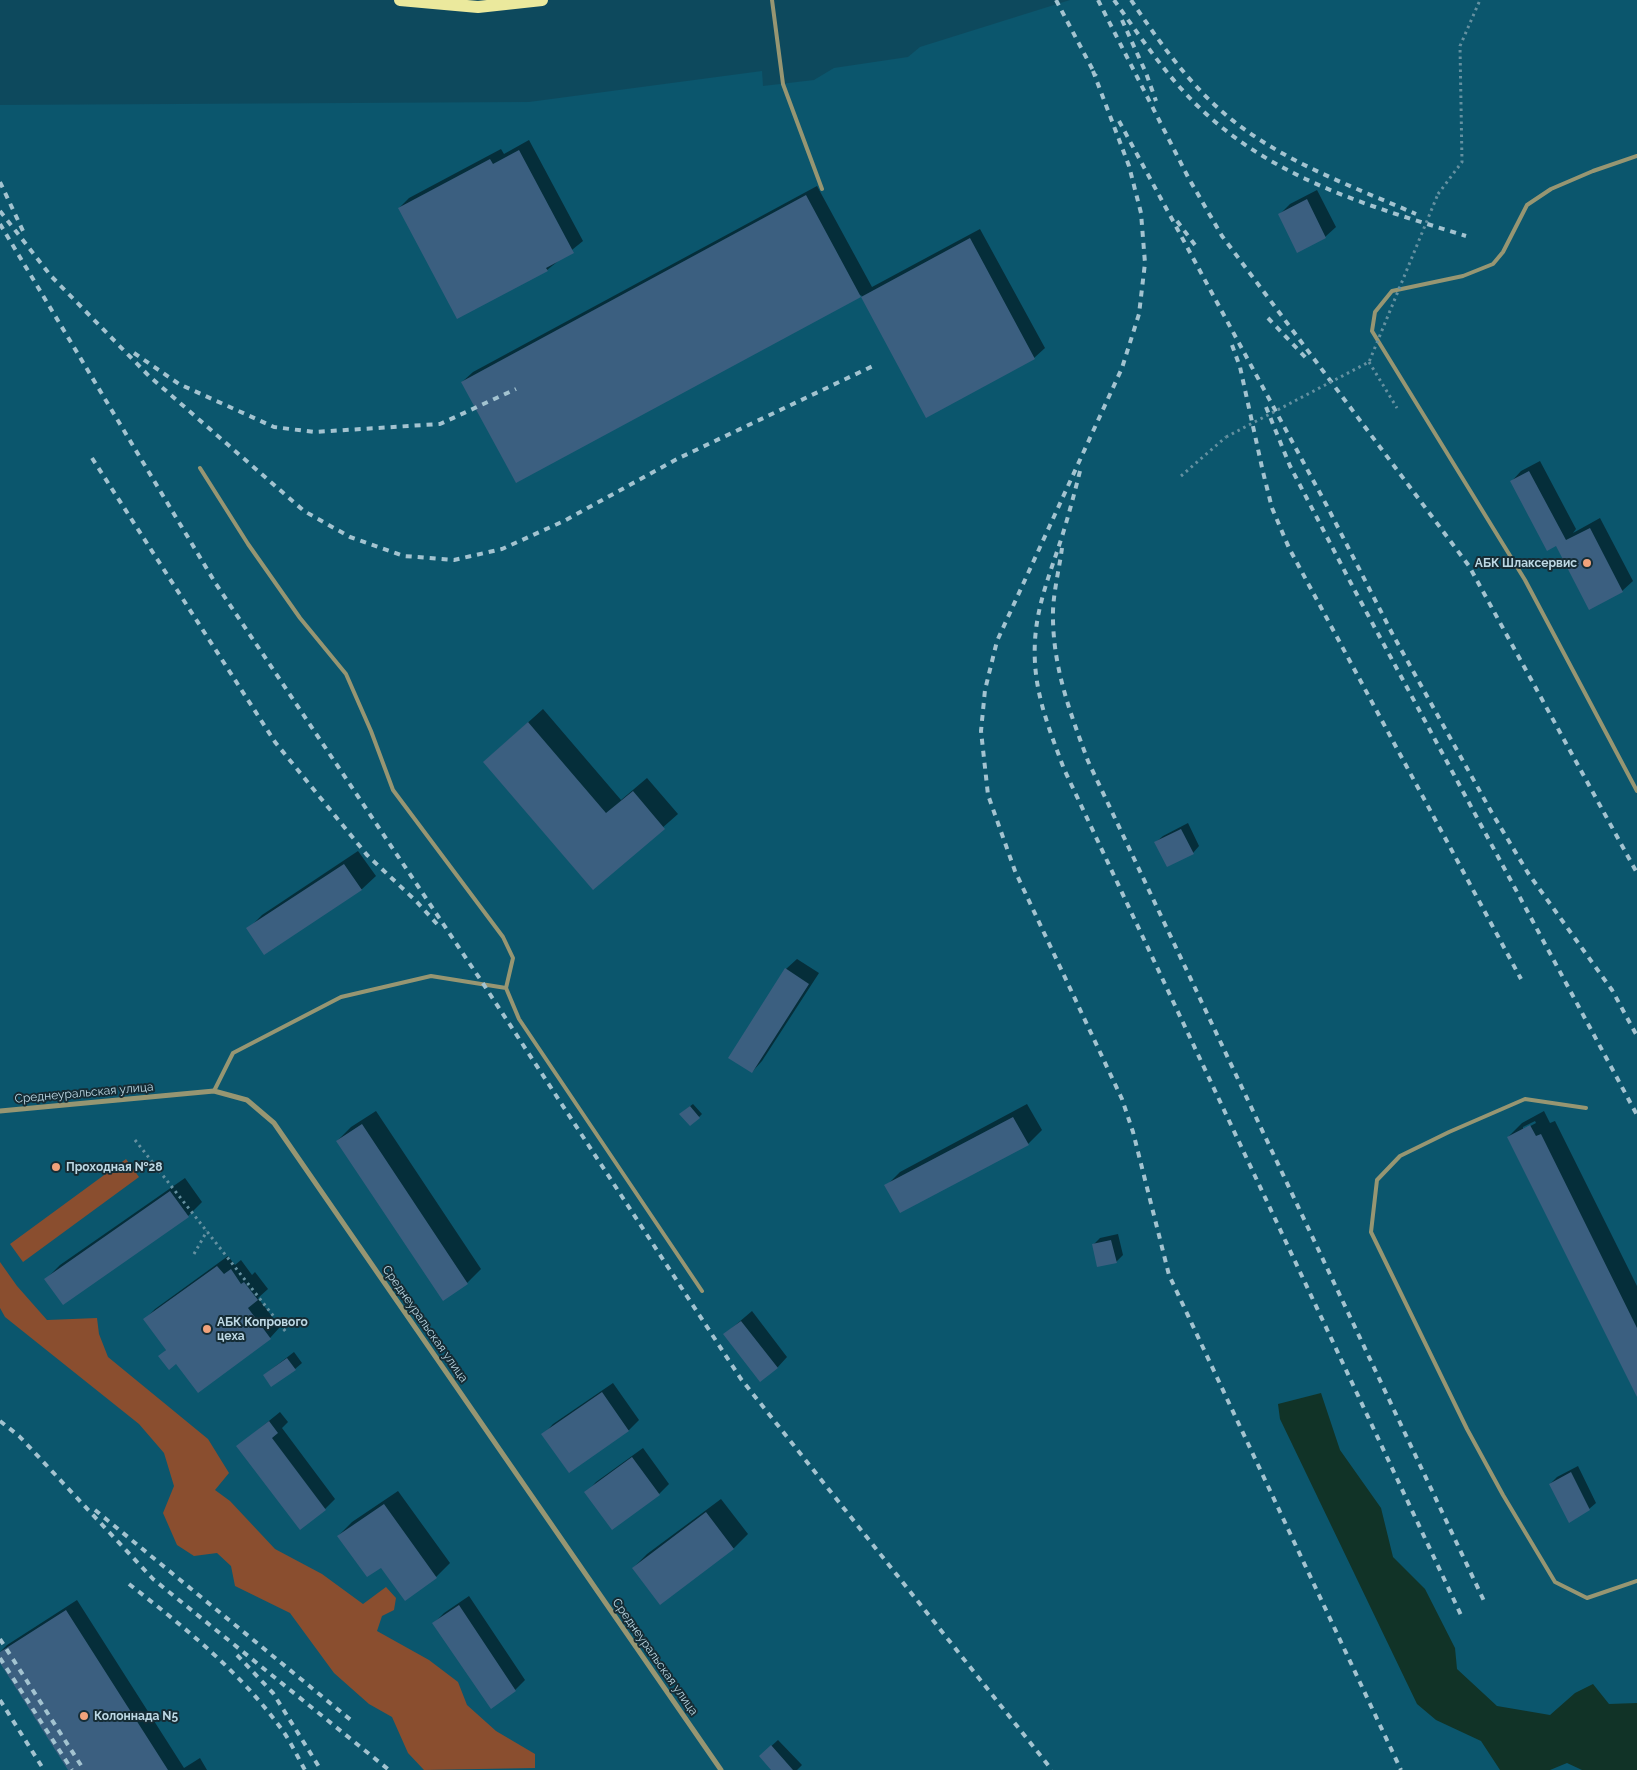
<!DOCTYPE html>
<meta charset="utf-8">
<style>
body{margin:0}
canvas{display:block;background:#0d495d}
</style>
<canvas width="1637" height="1770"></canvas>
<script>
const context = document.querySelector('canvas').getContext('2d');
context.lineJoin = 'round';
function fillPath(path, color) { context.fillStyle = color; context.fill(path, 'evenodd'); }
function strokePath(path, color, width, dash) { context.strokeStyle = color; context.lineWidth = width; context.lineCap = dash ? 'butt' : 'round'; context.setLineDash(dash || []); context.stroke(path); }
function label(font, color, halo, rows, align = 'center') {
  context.font = font + ' Raleway,sans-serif'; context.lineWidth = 4; context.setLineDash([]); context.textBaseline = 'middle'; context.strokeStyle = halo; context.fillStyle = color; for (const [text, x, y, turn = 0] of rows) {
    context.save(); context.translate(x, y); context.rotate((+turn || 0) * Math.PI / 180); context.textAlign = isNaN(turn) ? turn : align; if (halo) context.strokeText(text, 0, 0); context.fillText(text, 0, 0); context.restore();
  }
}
fillPath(new Path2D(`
 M1070,0h567v1770h-1637v-1665l529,-3 233,-31 1,15 51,-6 20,-12 74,-11 12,-10z`), '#0b566d');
fillPath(new Path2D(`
 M126,1159l13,18 -116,85 -13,-18z
 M0,1262l17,24 30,34 50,-2 2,16 9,23 100,82 21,34 -14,17 15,11 45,48 47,25 41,30 23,-17 10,11 -2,12 -12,6 -5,15 52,29 29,22 9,23 29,26 39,23v14l-111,2 -16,-17 -16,-36 -23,-13 -35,-31 -44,-60 -55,-27 -4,-20 -14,-13 -23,3 -17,-11 -14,-32 11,-27 -10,-33 -25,-29 -134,-107 -5,-9z`), '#8a4e2f');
fillPath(new Path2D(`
 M1321,1393l19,57 41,58 12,49 32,32 30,59 2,21 40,37 53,9 25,-22 18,-9 16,20 28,-1v67h-55l-15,-7 -17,7h-50l-19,-29 -45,-21 -19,-16 -137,-285 -2,-15z`), '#113327');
fillPath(new Path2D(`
 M529,140l54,101 -36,29 -148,-62 10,-10 92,-49 3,5z
 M817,186l55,101 108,-58 65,119 -11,10 -107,58 -66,-121 -345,187 -54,-100 11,-10z
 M1317,190l19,37 -11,10 -45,-23 10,-10z
 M1540,461l36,68 -3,4 27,-15 33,63 -11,10 -66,-47 -45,-62 10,-11z
 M543,709l78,91 26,-22 31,36 -85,75 -109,-127z
 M1188,823l11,23 -6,7 -37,-11 7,-6z
 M358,851l18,25 -14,13 -114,40 14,-14z
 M797,959l22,14 -57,88 -10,11 34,-103z
 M693,1104l9,10 -3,3 -15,-6z
 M1027,1104l15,26 -14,14 -142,42 14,-14z
 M376,1111l105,158 -14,14 -130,-142 14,-14z
 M1544,1111l6,12 5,-2 82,165v100l-129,-249 14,-14zM1535,1121l1,2 -13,7v-3z
 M185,1178l17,24 -14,14 -142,63 14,-14z
 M1118,1234l5,21 -7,7 -23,-17 7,-7z
 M228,1256l7,9 6,-5 11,15 3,-3 13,17 -10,9 22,29 -10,11 -93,24 -17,-6 7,-7 -22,-30 10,-10z
 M752,1311l35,46 -10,11 -52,-34z
 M294,1352l8,11 -7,6 -31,6z
 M613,1383l26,37 -10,10 -60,42 -26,-37 10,-11z
 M280,1412l8,10 -6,6 53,71 -10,10 -87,-63z
 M643,1448l26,36 -10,10 -73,-1 10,-11z
 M1578,1466l18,37 -7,6 -39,-25 7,-7z
 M398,1491l52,72 -14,14 -55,-11 -43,-30 14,-14z
 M721,1499l27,35 -14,14 -74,55 -27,-35 14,-14z
 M469,1596l56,84 -10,10 -81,-67 10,-10z
 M77,1600l107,168 16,-10 7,12h-138l-69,-109v-9l7,-7z
 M778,1740l24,25 -5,5h-24l-6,-20z`), '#0007');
fillPath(new Path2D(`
 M519,150l55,103 -28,15 2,3 -91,48 -59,-111 92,-49 3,5z
 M806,195l55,102 -345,186 -55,-101z
 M1307,199l19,39 -29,15 -19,-39z
 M970,238l65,121 -109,59 -65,-121z
 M1529,471l37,69 -4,2 28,-14 33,64 -34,18 -33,-64 -9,5 -37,-70z
 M528,722l78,91 27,-22 32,38 -72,61 -110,-128z
 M1181,829l13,25 -27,13 -13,-25z
 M344,864l18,26 -98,65 -18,-27z
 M785,968l24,16 -57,89 -24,-15z
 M690,1106l10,12 -10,8 -11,-12z
 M1013,1117l16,28 -129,68 -16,-28z
 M362,1124l106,160 -25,17 -107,-160z
 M1530,1125l6,11 5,-2 96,194v69l-130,-260z
 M170,1191l19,26 -126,88 -19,-26z
 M1111,1240l6,23 -20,4 -5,-23z
 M217,1266l7,8 7,-5 10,15 3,-2 14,18 -10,8 23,31 -73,54 -22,-29 -7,6 -11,-14 8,-6 -23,-31z
 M741,1321l37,47 -18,14 -37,-48z
 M287,1358l9,12 -25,17 -8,-12z
 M602,1392l27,39 -60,42 -28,-39z
 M269,1421l9,12 -6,5 54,72 -26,20 -64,-84z
 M632,1457l28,38 -48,35 -28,-38z
 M1571,1472l19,38 -21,13 -20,-39z
 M384,1504l53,74 -32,23 -24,-33 -14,9 -30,-41z
 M706,1512l28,37 -74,56 -28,-37z
 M459,1605l57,86 -25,18 -59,-86z
 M66,1610l102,160h-100l-68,-107v-11z
 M771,1745l22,25h-22l-12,-14z`), '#3b5f80');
strokePath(new Path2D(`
 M1438,194l24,-32 -2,-116 20,-46
 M1369,362l28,46
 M1181,476l45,-39
 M135,1140l151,192
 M194,1254l13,-23`), '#6591a1', 3, [2.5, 4]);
strokePath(new Path2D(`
 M772,0l11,84 39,105
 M1637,156l-44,15 -42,18 -24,16 -24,47 -10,12 -30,12 -71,15 -17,21 -3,19 153,249 112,211
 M200,468l48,76 52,74 46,56 25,57 22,59 110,147 10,21 -7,30
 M214,1091l19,-38 108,-56 90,-21 75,12 13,31 183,272
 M1586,1108l-61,-9 -76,33 -49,24 -23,24 -6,52 96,197 36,66 52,87 32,16 50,-17`), '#979672', 4);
strokePath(new Path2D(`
 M0,1111l214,-20 33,9 27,23 447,647`), '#979672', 5);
strokePath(new Path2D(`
 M400,0l78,7 64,-7`), '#ebe99d', 12);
strokePath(new Path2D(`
 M1056,0l40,76
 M1098,0l90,177 34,59 247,330 168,307
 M1114,0c30,42 59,86 99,120 73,63 163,88 253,116
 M1131,0c31,46 64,93 109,126 52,39 116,62 176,88
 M1122,20l24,53 10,28
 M1093,71l36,95 12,47 4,50 -6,51 -17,54 -125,273 -12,49 -4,41 7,64 27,76 107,228 11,33 36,143 232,495
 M1119,121l208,385 66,129 99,178 36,60 84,117 25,46
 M0,182l23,49
 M0,211l51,65 98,100 155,135 46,26 54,19 50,4 48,-11 62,-28 113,-62 198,-94
 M1177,221l21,28
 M0,224l216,360 268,401 257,394 311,391
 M1268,318l39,41
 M1232,345l8,22 23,105 9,36 17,40 232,431
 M134,353l45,31 95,43 40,5 126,-8 76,-35
 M1266,407l24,59 64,123 283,526
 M92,458l183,284 92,113 49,46 21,23
 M1080,471c-5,20 -10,39 -16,59 -14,46 -32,82 -29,133 2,37 16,71 29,106l397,846
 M1062,548c-3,23 -10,49 -9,72 1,51 18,95 35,141l397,842
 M0,1421l19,15 134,143 236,191
 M95,1510l257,211
 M129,1584c55,43 109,86 151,143 10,13 17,29 25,43
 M0,1639l84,131
 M237,1655l36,38 48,77
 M0,1658l72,112
 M0,1700l44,70`), '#a3c3d0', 4, [6, 6]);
strokePath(new Path2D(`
 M1226,437l143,-75 69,-168`), '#6591a1', 3, [2.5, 4]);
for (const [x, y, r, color] of [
 [1587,563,5,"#f1a27b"],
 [56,1167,5,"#f1a27b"],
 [207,1329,5,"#f1a27b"],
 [84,1716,5,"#f1a27b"]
]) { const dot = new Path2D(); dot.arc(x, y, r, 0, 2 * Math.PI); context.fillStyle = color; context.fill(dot); strokePath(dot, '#152c35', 2); }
label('bold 12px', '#bdd8e4', '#152c35', [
 ["АБК Шлаксервис",1577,563,"right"],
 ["Проходная №28",66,1167],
 ["АБК Копрового",217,1322],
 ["цеха",217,1336],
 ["Колоннада N5",94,1716]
], 'left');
label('12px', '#bdd8e4', '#152c35', [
 ["Среднеуральская улица",84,1093,-5],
 ["Среднеуральская улица",425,1324,55],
 ["Среднеуральская улица",655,1657,55]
]);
</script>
